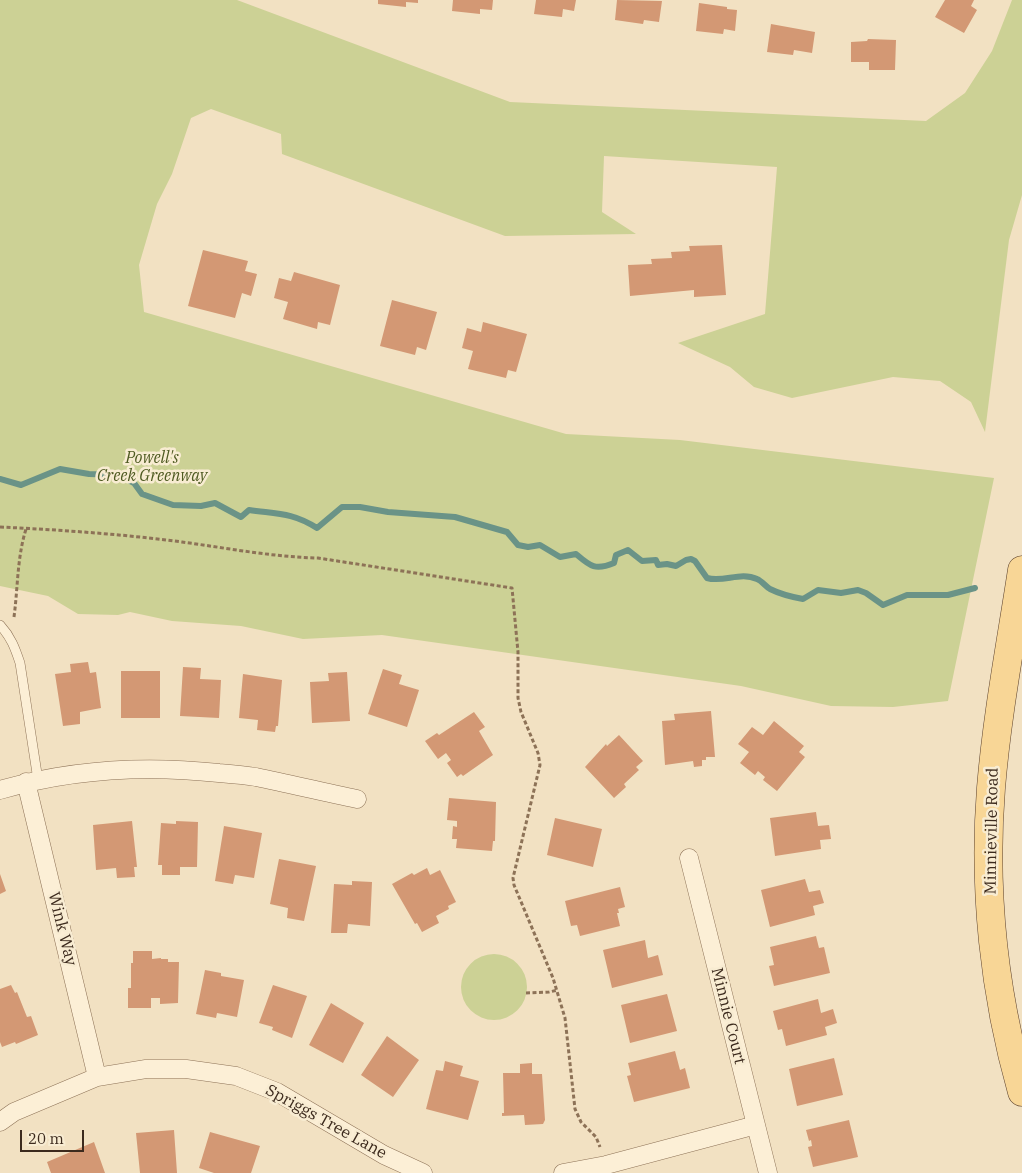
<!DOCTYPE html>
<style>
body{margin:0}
#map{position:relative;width:1022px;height:1173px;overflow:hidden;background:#f2e1c2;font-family:"IBM Plex Serif",serif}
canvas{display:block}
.scale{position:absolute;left:20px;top:1130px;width:64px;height:22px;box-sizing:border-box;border:2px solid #3c2a1d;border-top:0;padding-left:6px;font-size:15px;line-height:18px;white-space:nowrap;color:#3c2a1d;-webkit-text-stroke:4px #f8ecd2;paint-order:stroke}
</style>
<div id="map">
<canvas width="1022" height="1173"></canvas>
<div class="scale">20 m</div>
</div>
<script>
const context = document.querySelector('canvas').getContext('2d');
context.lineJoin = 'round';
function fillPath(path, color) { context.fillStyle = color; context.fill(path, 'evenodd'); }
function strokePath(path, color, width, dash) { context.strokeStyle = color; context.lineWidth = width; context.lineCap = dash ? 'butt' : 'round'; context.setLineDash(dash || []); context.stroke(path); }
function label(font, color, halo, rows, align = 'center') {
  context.font = font + ' "IBM Plex Serif",serif'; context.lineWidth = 5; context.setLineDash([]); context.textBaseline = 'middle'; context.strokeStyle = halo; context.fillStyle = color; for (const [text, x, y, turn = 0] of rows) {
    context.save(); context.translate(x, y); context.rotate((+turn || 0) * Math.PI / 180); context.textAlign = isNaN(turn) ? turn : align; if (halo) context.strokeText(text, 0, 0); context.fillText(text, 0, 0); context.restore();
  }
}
fillPath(new Path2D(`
 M0,0h237l273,102 416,19 39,-28 27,-42 20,-51h10v195l-13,45 -24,192 -14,-30 -31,-21 -47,-4 -101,21 -38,-11 -24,-20 -52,-24 87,-29 12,-147 -173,-11 -2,56 34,22 -131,2 -223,-82 -1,-20 -70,-25 -20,9 -19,56 -15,30 -18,61 5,47 422,122 114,6 314,38 -46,223 -55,6 -62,-1 -90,-20 -359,-51 -79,4 -62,-13 -69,-5 -42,-9 -12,3 -40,-1 -30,-18 -48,-10z
 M461 987a33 33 0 1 1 66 0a33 33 0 1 1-66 0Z`), '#ccd195');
strokePath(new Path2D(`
 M0,479l21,6 39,-16 29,5 30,1 15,8 8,11 31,11 28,1 14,-3 26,14 8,-7c27,4 43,2 68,18l25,-21h18l28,5 67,5 52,15 11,13 10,2 12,-2 20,12 16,-3c14,12 19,17 38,9l2,-8 12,-5 14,11 14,-1 2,5 9,-1 9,2 10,-6 5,-1 4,2 12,17c17,5 33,-7 50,1 5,2 8,7 13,10 10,5 22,8 33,10l15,-9 23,3 17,-3 8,3 17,12 24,-10h41l27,-7`), '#6a9387', 6);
fillPath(new Path2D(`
 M378,0h40v3l-12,-1v5l-28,-3z
 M453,0h40l-1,10 -12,-1v5l-28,-3z
 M536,0h40l-2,11 -11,-2 -1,8 -28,-3z
 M617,0l45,1 -3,21 -15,-2 -1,4 -28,-4z
 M945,0h29l-3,6 6,4 -13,23 -29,-16z
 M699,3l28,4v2l10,1 -2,21 -11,-2 -1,5 -27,-3z
 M771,24l44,8 -3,21 -18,-3 -1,5 -26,-3z
 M868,39l28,1 -1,30h-26v-8h-18v-20l16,-1z
 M722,245l4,50 -32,2v-7l-64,6 -2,-31 24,-1 -1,-5 21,-1 -1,-6 19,-1 -1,-5z
 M203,250l45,11 -3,10 12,3 -6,22 -9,-3 -7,25 -47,-12z
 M294,272l46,13 -10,40 -12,-3 -1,7 -34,-10 5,-17 -14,-4 5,-20 12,3z
 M392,300l45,12 -11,38 -9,-3 -2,8 -35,-9z
 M483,322l44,12 -11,38 -8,-2 -2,8 -38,-9 5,-18 -11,-3 5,-20 14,4z
 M88,662l2,11 6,-1 5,36 -21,4v12l-17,2 -8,-52 16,-2 -1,-8z
 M183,667l18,1 -1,11 21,1 -2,38 -39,-2z
 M383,669l19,6 -3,9 20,6 -12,37 -39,-13z
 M121,671h39v47h-39z
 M347,672l3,49 -38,2 -2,-41 19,-1 -1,-8z
 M243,674l39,6 -4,46h-2l-1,6 -18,-2 1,-10 -19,-2z
 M711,711l4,46h-9v3h-4v6l-8,1 -1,-6 -28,4 -3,-44 13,-1 -1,-6z
 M474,712l11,15 -6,4 14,24 -30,21 -2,-2 -4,3 -10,-14 4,-3 -5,-7 -8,6 -13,-18 12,-8 2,2z
 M774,721l30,25 -5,6 6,5 -28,34 -14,-11 2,-3 -7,-6 -3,4 -15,-12 9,-11 -11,-8 14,-17 11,8z
 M619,735l24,26 -7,6 3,3 -15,14 2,3 -12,11 -29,-31 21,-23 1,2z
 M449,798l47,4 -1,39h-2l-1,10 -36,-3 1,-9h-5l1,-13 4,1v-6l-10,-1z
 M816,812l2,14 11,-1 2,14 -11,1 1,9 -46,7 -5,-38z
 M555,818l47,11 -9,38 -46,-12z
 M132,821l5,46h-3l1,10 -18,1 -1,-10 -20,2 -3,-45z
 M176,821l22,1 -1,45h-17v8h-18v-10h-4l3,-42 15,1z
 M224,826l38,7 -8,45 -19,-3 -2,9 -18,-3z
 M279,859l37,7 -12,55 -17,-3 1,-10 -18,-4z
 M427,868l3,7 10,-5 16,32 -8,4 1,3 -13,7 3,7 -17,9 -5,-9 -2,1 -23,-40 20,-11 2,2z
 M0,874l6,17 -6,3z
 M805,879l4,13 11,-2 4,13 -11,3 2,9 -45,12 -9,-37z
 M352,881l20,1 -2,44 -22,-2 -1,9h-16l3,-49 18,1z
 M620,887l5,20 -7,2 1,4h-2l3,13 -40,10 -3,-11 -6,1 -6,-25z
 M816,936l3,12 5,-1 6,26 -56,13 -5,-20 5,-1 -4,-18z
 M645,940l3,18 10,-3 5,20 -51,13 -9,-38z
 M133,951h19v8l9,-1v1h7v3h11l-1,41 -18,1v-6h-9v10h-23v-20h3v-25h2z
 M205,970l16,3v3l23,4 -7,37 -20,-4 -1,5 -20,-4z
 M11,985l4,8 2,-1 10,25 4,-1 7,19 -22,9 -1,-2 -13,5 -2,-5v-53z
 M273,985l34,11 -15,42 -20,-8 1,-3 -14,-4z
 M667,994l10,37 -47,12 -9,-38z
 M818,999l3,14 12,-4 4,14 -12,4 2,8 -41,11 -4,-17 -4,1 -5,-19z
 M331,1003l33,20 -21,40 -34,-18z
 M387,1036l32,24 -26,37 -32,-22z
 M675,1051l5,19 5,-2 5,20 -56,14 -7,-26 4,-1 -3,-12z
 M834,1058l9,37 -46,11 -8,-37z
 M445,1061l18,5 -3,10 19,5 -11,39 -42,-11 10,-39 7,1z
 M532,1063v11h10l3,46 -2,4 -18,1 -1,-10 -22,1v-3h2l-1,-40h17v-9z
 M849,1120l9,37 -45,10 -5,-20 4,-1 -1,-6 -2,1 -3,-11z
 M174,1130l3,43h-37l-4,-40z
 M210,1132l50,14 -9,27h-37l-15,-5z
 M94,1142l11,31h-54l-4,-11z`), '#d39874');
const lane = new Path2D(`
 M0,625c11,12 15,23 20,38l18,117`);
const street = new Path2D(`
 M26,782l71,295
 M0,790c71,-21 145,-25 219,-17 12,1 25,2 37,4 34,7 67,15 101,22
 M689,858l79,315
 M0,1122l14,-10 83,-35 49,-8h40l50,7 41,16 107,63 39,18
 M563,1173l43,-8 150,-40`);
const primary = new Path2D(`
 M1022,570c-11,72 -25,145 -31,218 -8,101 3,206 31,304`);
strokePath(lane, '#8d7257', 10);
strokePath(street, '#8d7257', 19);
strokePath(primary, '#5b402c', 29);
strokePath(new Path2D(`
 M0,527c61,3 122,7 182,15 45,6 90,15 136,16l194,30 6,64v46l3,14 17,41 2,12 -27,113 1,7 39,93 12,40 10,91 6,13 15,15 4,10
 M14,617c4,-30 3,-59 12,-88
 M526,993l23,-1 9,-2`), '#8d7257', 3, [4, 2.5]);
strokePath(lane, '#fcefd6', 9);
strokePath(street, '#fcefd6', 18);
strokePath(primary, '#f8d696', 28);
label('italic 16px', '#4e5a21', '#f8ecd2', [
 ["Powell's",152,458],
 ["Creek Greenway",152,476]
]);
label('16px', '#3c2a1d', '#f8ecd2', [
 ["Minnieville Road",992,831,-89],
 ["Wink Way",62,929,76],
 ["Minnie Court",728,1016,76],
 ["Spriggs Tree Lane",326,1122,29]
]);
</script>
